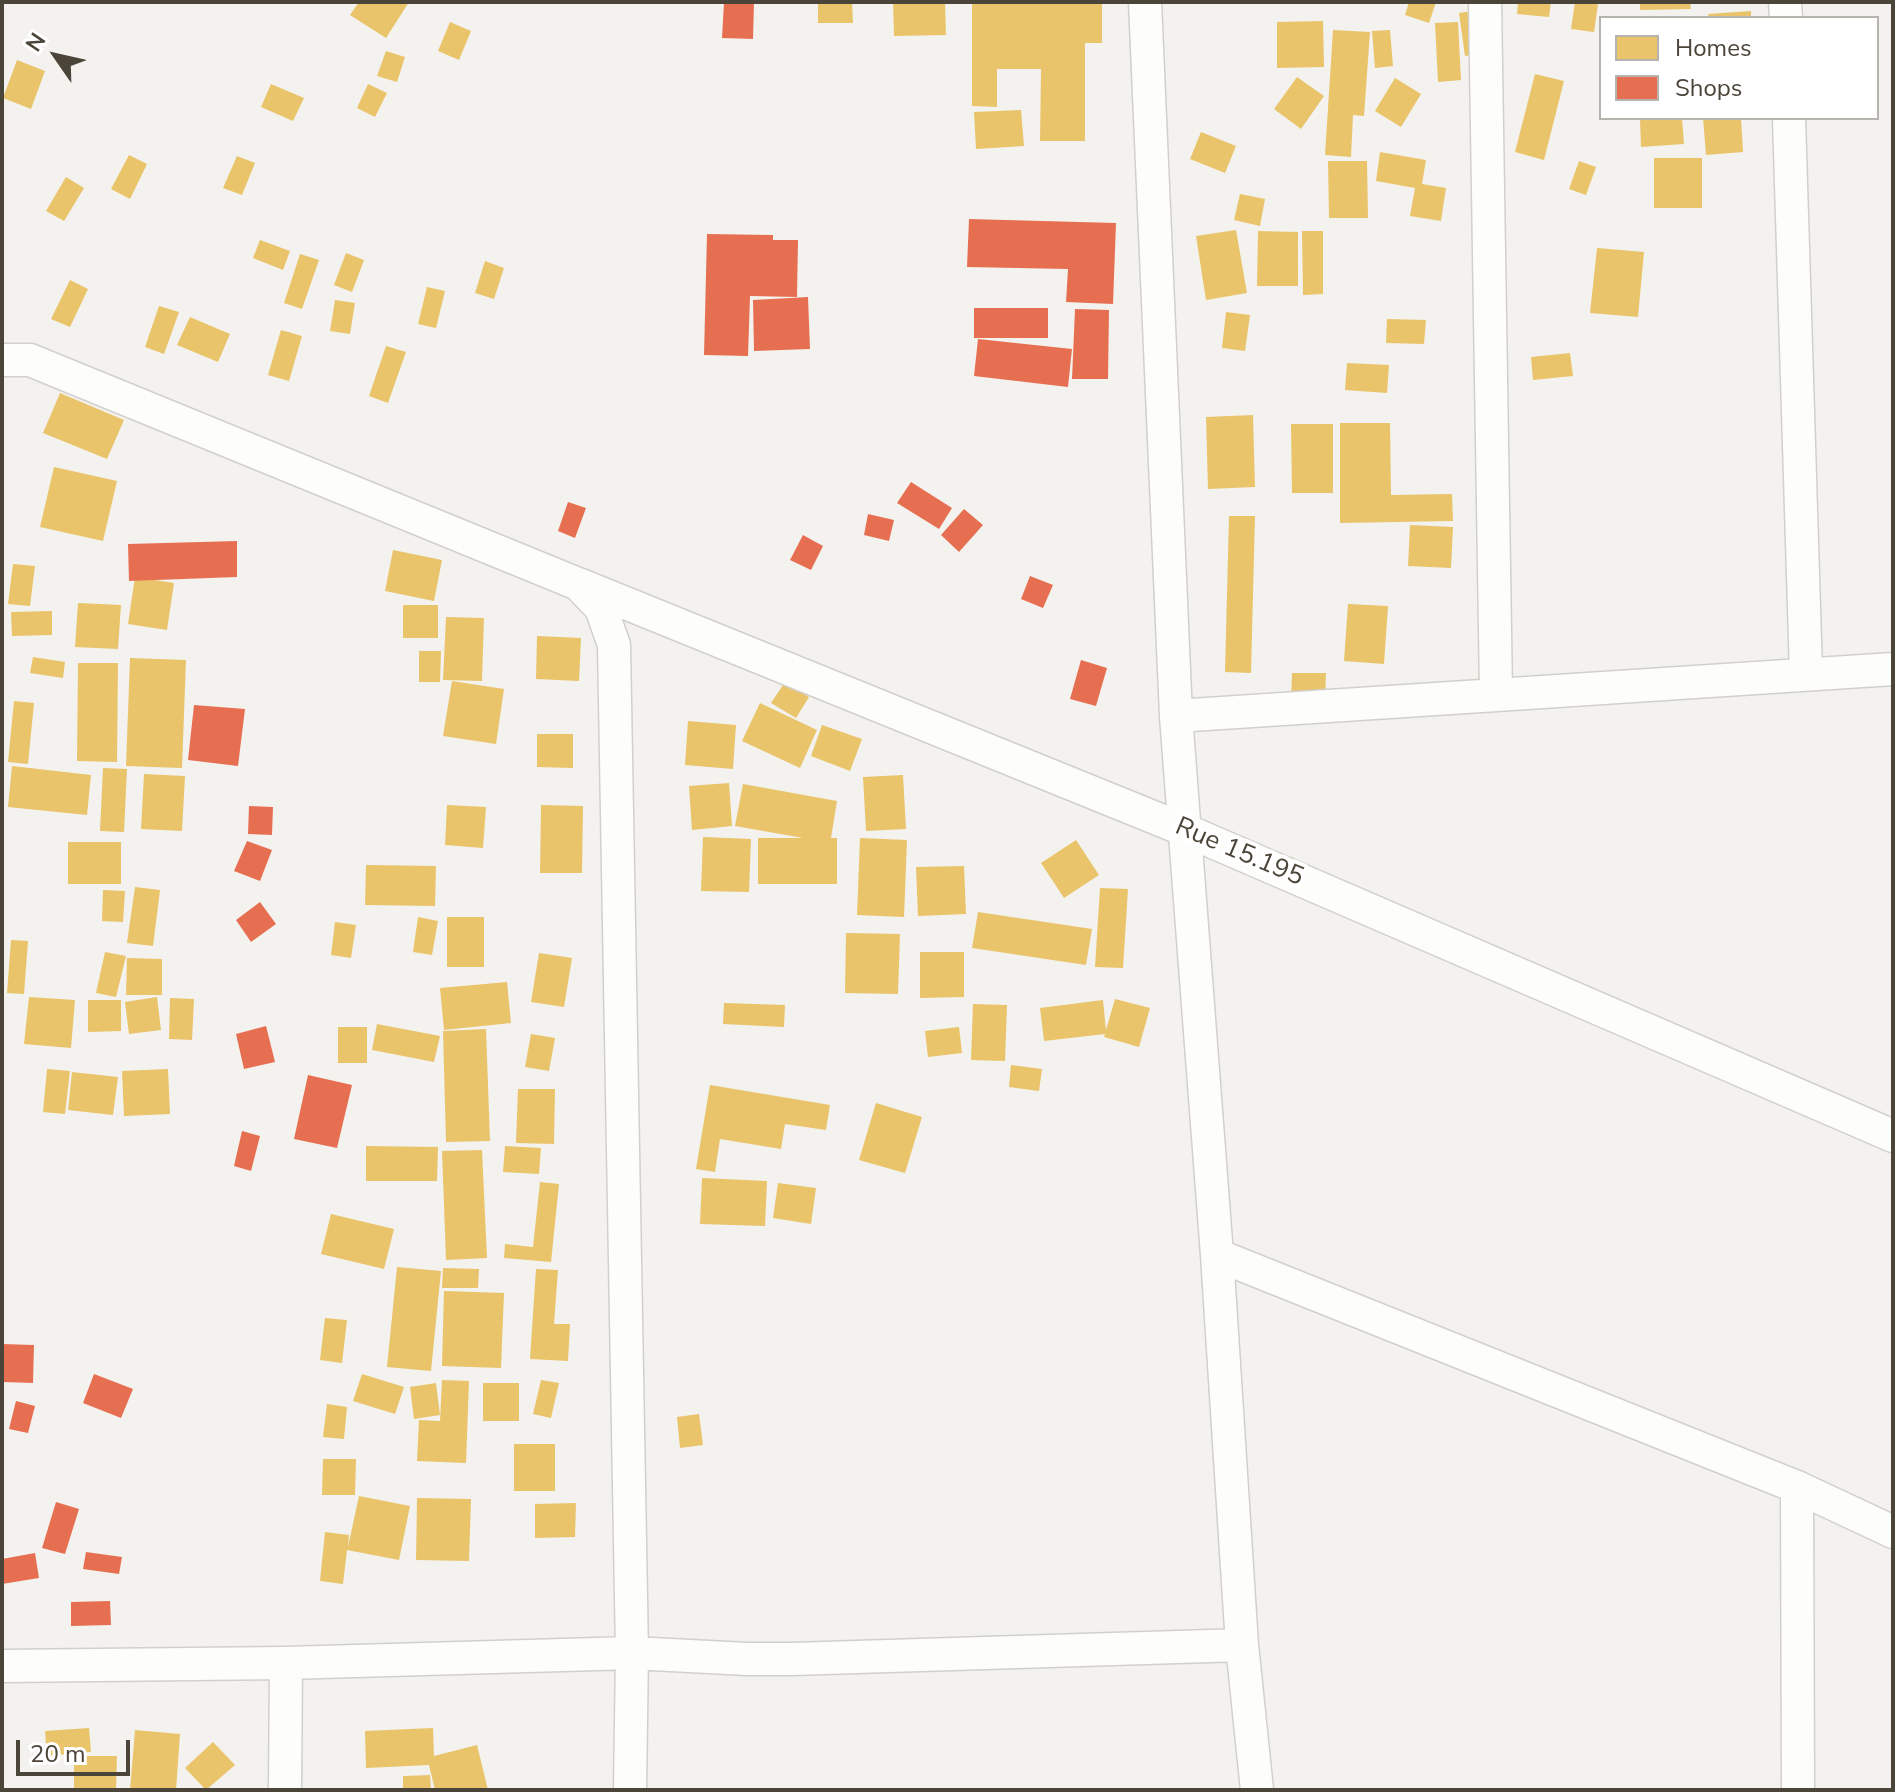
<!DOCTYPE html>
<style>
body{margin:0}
#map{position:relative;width:1895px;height:1792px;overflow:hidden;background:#f4f2ee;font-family:"Nunito Sans",sans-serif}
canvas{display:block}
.frame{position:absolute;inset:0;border:4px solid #4b4439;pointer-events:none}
.legend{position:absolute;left:1599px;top:16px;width:280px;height:104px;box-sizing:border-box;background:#fff;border:2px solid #b7b4b0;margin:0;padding:10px 14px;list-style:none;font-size:24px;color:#4b4439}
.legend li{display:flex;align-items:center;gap:16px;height:40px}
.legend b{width:40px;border:2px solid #b7b4b0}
.north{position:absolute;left:16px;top:16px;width:80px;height:80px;-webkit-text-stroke:6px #fff;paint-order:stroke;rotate:304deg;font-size:22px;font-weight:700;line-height:32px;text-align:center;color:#4b4439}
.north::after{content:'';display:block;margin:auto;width:28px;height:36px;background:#4b4439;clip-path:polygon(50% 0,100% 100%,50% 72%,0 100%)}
.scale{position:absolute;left:16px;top:1740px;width:114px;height:36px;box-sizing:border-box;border:4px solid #4b4439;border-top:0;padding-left:10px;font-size:24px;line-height:28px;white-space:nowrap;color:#4b4439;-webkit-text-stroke:6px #fff;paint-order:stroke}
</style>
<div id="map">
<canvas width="1895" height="1792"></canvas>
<div class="frame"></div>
<ul class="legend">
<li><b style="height:22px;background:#e9c46a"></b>Homes</li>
<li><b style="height:22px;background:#e76f51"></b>Shops</li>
</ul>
<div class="north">N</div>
<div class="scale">20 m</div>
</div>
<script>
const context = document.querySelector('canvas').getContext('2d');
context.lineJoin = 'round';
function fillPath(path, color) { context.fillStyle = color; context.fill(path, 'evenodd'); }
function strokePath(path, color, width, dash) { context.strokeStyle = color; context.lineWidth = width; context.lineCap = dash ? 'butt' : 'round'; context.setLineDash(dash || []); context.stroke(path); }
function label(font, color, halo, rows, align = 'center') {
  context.font = font + ' "Nunito Sans",sans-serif'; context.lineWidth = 8; context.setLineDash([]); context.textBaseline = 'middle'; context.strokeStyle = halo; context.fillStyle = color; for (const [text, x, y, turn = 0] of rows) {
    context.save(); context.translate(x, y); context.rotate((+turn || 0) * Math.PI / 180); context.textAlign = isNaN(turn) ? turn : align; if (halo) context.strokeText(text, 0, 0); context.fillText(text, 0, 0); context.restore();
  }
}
fillPath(new Path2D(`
 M359,2h50l-23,36 -36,-23z
 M818,2h34l1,21h-35z
 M893,2h52l1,33 -52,1z
 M972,2h130v41h-17v98h-45l1,-72h-44v38l-25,-1z
 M1409,2h27l-7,21 -24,-8z
 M1518,2h33l-2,15 -32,-3z
 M1575,2l23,2 -4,28 -23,-3z
 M1640,2h50l1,7 -51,1z
 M1479,10l6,43 -20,3 -6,-43z
 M1751,11v7h-42l-1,-4z
 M1323,21l1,46 -47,1v-46z
 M450,22l21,9 -12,29 -21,-9z
 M1458,22l3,58 -23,2 -3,-59z
 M1333,30l37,2 -6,84 -11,-1 -2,42 -26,-2z
 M1390,30l3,36 -18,2 -3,-37z
 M386,51l19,6 -8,25 -20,-6z
 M17,60l28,11 -14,38 -28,-11z
 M1535,74l29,7 -20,79 -29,-8z
 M1297,77l27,19 -23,33 -27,-20z
 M1395,78l26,16 -20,33 -26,-16z
 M271,84l33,14 -11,23 -32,-14z
 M368,84l19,9 -12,24 -18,-9z
 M1021,110l3,36 -48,3 -2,-37z
 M1682,118l2,26 -43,3 -1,-27z
 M1703,118h38l2,34 -37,3z
 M1201,132l35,14 -11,27 -35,-14z
 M1380,152l46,8 -4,24 24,4 -5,33 -31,-5 5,-28 -39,-7z
 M129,155l18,9 -17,35 -19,-10z
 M237,156l18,7 -13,32 -19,-7z
 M1654,158h48v50h-48z
 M1328,161h39l1,57h-39z
 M1579,161l17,6 -10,28 -17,-6z
 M66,177l18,11 -20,33 -18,-10z
 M1240,194l25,5 -5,27 -26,-6z
 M1236,230l11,63 -41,7 -10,-64z
 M1258,231l40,1v54h-41z
 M1302,231h21v63l-20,1z
 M260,240l30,11 -7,19 -30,-12z
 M1597,248l47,4 -6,65 -48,-4z
 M346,253l18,7 -12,32 -18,-7z
 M300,254l19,6 -17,49 -18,-6z
 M485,261l19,7 -10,31 -19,-6z
 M70,280l18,9 -18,38 -19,-8z
 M427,287l18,4 -9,37 -18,-4z
 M335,300l20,3 -5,31 -20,-3z
 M159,306l20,6 -15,42 -19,-7z
 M1226,312l24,3 -5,36 -23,-3z
 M190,317l40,17 -12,28 -41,-17z
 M1387,319l39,1 -2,24 -38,-1z
 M281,330l21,6 -13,45 -21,-6z
 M386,346l20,6 -18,51 -19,-7z
 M1570,353l3,23 -40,4 -2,-23z
 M1347,363l42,2 -2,28 -42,-3z
 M60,393l64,27 -17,39 -64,-26z
 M1253,415l2,72 -47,2 -2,-72z
 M1340,423h50l1,72 61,-1 1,27 -113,2z
 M1291,424h42v69h-41z
 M54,467l63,14 -14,60 -63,-14z
 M1229,516h26l-4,157 -26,-1z
 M1410,525l43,2 -2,41 -43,-2z
 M393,550l49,10 -8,41 -49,-10z
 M13,564l22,2 -5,40 -22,-2z
 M135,577l39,6 -7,47 -39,-6z
 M78,603l43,2 -3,44 -43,-2z
 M1348,604l40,2 -4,58 -40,-3z
 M403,605h35v33h-35z
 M52,611v24l-40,1 -1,-24z
 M446,617l38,1 -2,63 -39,-1z
 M537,636l44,2 -2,43 -43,-2z
 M419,651h22l-1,31h-21z
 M33,657l32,5 -2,16 -33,-5z
 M130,658l56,2 -4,108 -56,-2z
 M78,663h40l-1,99 -40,-1z
 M1292,673h34l-1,29 -34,-1z
 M452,681l52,8 -8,55 -53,-8z
 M785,682l24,15 -13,21 -25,-15z
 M14,701l20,2 -6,61 -20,-2z
 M760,703l57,27 -17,38 -58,-27z
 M688,721l48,4 -3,44 -48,-4z
 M822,725l40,14 -12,32 -39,-15z
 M537,734h36v34l-36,-1z
 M12,766l79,9 -4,40 -79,-8z
 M103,768l24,1 -3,63 -24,-1z
 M144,774l41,2 -3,55 -41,-2z
 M903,775l3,54 -40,2 -3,-54z
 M729,783l3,43 -40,4 -3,-44z
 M743,784l94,17 -6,37h6v46h-79v-46h45l-68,-12z
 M447,805l39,2 -3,41 -38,-3z
 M541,805l42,1 -1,67h-42z
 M703,837l48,2 -2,53 -48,-1z
 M860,838l47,2 -3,77 -47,-2z
 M1076,840l23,35 -35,23 -23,-35z
 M68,842h53v42h-53z
 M366,865l70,1 -1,40 -70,-1z
 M964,866l2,48 -48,2 -2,-49z
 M135,887l25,3 -7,56 -26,-3z
 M1100,888l28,1 -5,79 -28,-1z
 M103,890l22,1 -2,31 -21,-1z
 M978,912l114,17 -6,36 -114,-17z
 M418,917l20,4 -6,34 -19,-3z
 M447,917h37v50h-37z
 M335,922l21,3 -5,33 -20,-3z
 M846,933l54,1 -2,60 -53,-1z
 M11,940l17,1 -4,53 -17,-1z
 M105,952l21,4 -10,41 -20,-4z
 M920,952h44v45l-44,1z
 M539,953l33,5 -8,49 -33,-5z
 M127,958l35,1v36h-36z
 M507,982l4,41 -67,7 -4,-42z
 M29,997l46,3 -4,48 -47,-4z
 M157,997l4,33 -32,4 -4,-32z
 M170,998l24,1 -2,41 -23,-1z
 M1115,999l35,9 -11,39 -35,-10 1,-3 -61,7 -4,-33 63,-8 3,30z
 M88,1000h33v31l-33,1z
 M724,1003l61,2 -1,22 -61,-3z
 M973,1004l34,1 -2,56 -34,-1z
 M377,1024l63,12 -6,26 -62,-12z
 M338,1027h29v36h-29z
 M959,1027l3,26 -34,4 -3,-26z
 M486,1029l4,112 -44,1 -3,-111z
 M531,1034l24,4 -6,33 -24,-4z
 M1011,1065l31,4 -3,22 -30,-4z
 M47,1069l23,2 -5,43 -22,-2z
 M168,1069l2,45 -46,2 -2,-45z
 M72,1072l46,5 -5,38 -45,-5z
 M710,1085l120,20 -4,25 -41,-6 -4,25 -61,-10 -5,33 -19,-3z
 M518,1089h37l-1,55 -38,-1z
 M876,1103l46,14 -17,56 -46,-13z
 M366,1146l72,1 -1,34h-71z
 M505,1146l36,2 -2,26 -36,-2z
 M482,1150l5,108 -41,2 -4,-109z
 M702,1178l65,3 -2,45 -65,-2z
 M540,1182l19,2 -8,78 -47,-4 1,-14 28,3z
 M778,1183l38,5 -5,36 -38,-6z
 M331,1214l63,15 -10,40 -63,-15z
 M397,1267l44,4 -10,100 -44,-4z
 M443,1268l36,1 -1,19h-36z
 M536,1269l22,1 -4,54h16l-2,37 -38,-2z
 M444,1291l60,2 -3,75 -59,-2z
 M325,1318l22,2 -5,43 -22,-3z
 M362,1374l42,13 -9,27 -42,-13z
 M442,1380l27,1 -3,82 -49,-2 2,-41 21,1z
 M541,1380l18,3 -8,35 -18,-4z
 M436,1383l4,32 -26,4 -4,-32z
 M483,1383h36v38h-36z
 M327,1404l20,3 -3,32 -21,-2z
 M699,1414l4,31 -23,3 -3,-31z
 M514,1444h41v47h-41z
 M323,1459h33l-1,36h-33z
 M359,1496l51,10 -11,54 -52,-10 -4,34 -23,-3 5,-49 24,3 -1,12z
 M417,1498l54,1 -2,62 -53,-1z
 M576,1503l-1,34 -40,1v-34z
 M89,1728l2,24 -44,4 -2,-25z
 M433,1728l1,28 43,-11 11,45h-53l-6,-25 -63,3 -1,-37z
 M135,1730l45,4 -4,56h-46z
 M213,1742l22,23 -29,25 -21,-22z
 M74,1756h43l-1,34h-42z
 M430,1775l1,15h-28v-14z`), '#e9c46a');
fillPath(new Path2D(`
 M724,2h30l-1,37 -31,-1z
 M969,219l147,4 -3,81 -47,-2 2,-33 -101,-2z
 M707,234l66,1v5h25l-1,57 -47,-1 -2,60 -44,-1z
 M808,297l2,52 -56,2 -1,-51z
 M974,308h74v30h-74z
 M1075,309l34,1 -1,69h-36z
 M978,339l94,10 -4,38 -94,-11z
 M911,482l41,26 -13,21 -42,-26z
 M568,502l18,6 -11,30 -17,-7z
 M964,509l19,16 -24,27 -18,-17z
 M868,514l26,6 -5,21 -25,-6z
 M803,535l20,11 -12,24 -21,-10z
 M237,541v36l-108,4 -1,-37z
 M1030,576l23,9 -10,23 -22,-9z
 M1081,660l26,8 -11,38 -26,-7z
 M194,705l51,4 -7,57 -50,-6z
 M249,806l24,1 -1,28 -24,-1z
 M247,841l25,9 -12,31 -26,-10z
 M260,902l16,22 -25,18 -15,-22z
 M266,1026l9,36 -31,7 -8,-35z
 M308,1075l44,10 -15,63 -43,-9z
 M242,1131l18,5 -9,35 -17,-5z
 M2,1344l32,1 -1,38 -31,-1z
 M94,1374l39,15 -12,29 -38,-15z
 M16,1401l19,5 -7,27 -19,-4z
 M56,1502l23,7 -14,45 -23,-6z
 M86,1552l36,5 -3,17 -36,-5z
 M35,1553l4,25 -37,6v-25z
 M110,1601l1,24 -40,1v-24z`), '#e76f51');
const street = new Path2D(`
 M1145,2l31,714 41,539 25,390 15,145
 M1485,2l11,691
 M1785,2l1,16
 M1789,118l17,555
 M2,360h28l548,224 23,24 13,37 18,1008 -2,137
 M581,585l604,245 708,306
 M1176,716l717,-47
 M1217,1255l580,232 96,45
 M1797,1487l1,303
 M2,1666l284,-3 346,-10 115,6h45l450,-14
 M285,1790l1,-127`);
strokePath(street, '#d2d0cb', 35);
strokePath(street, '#fdfdfc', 32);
label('26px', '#4b4439', '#fff', [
 ["Rue 15.195",1239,853,23]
]);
</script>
